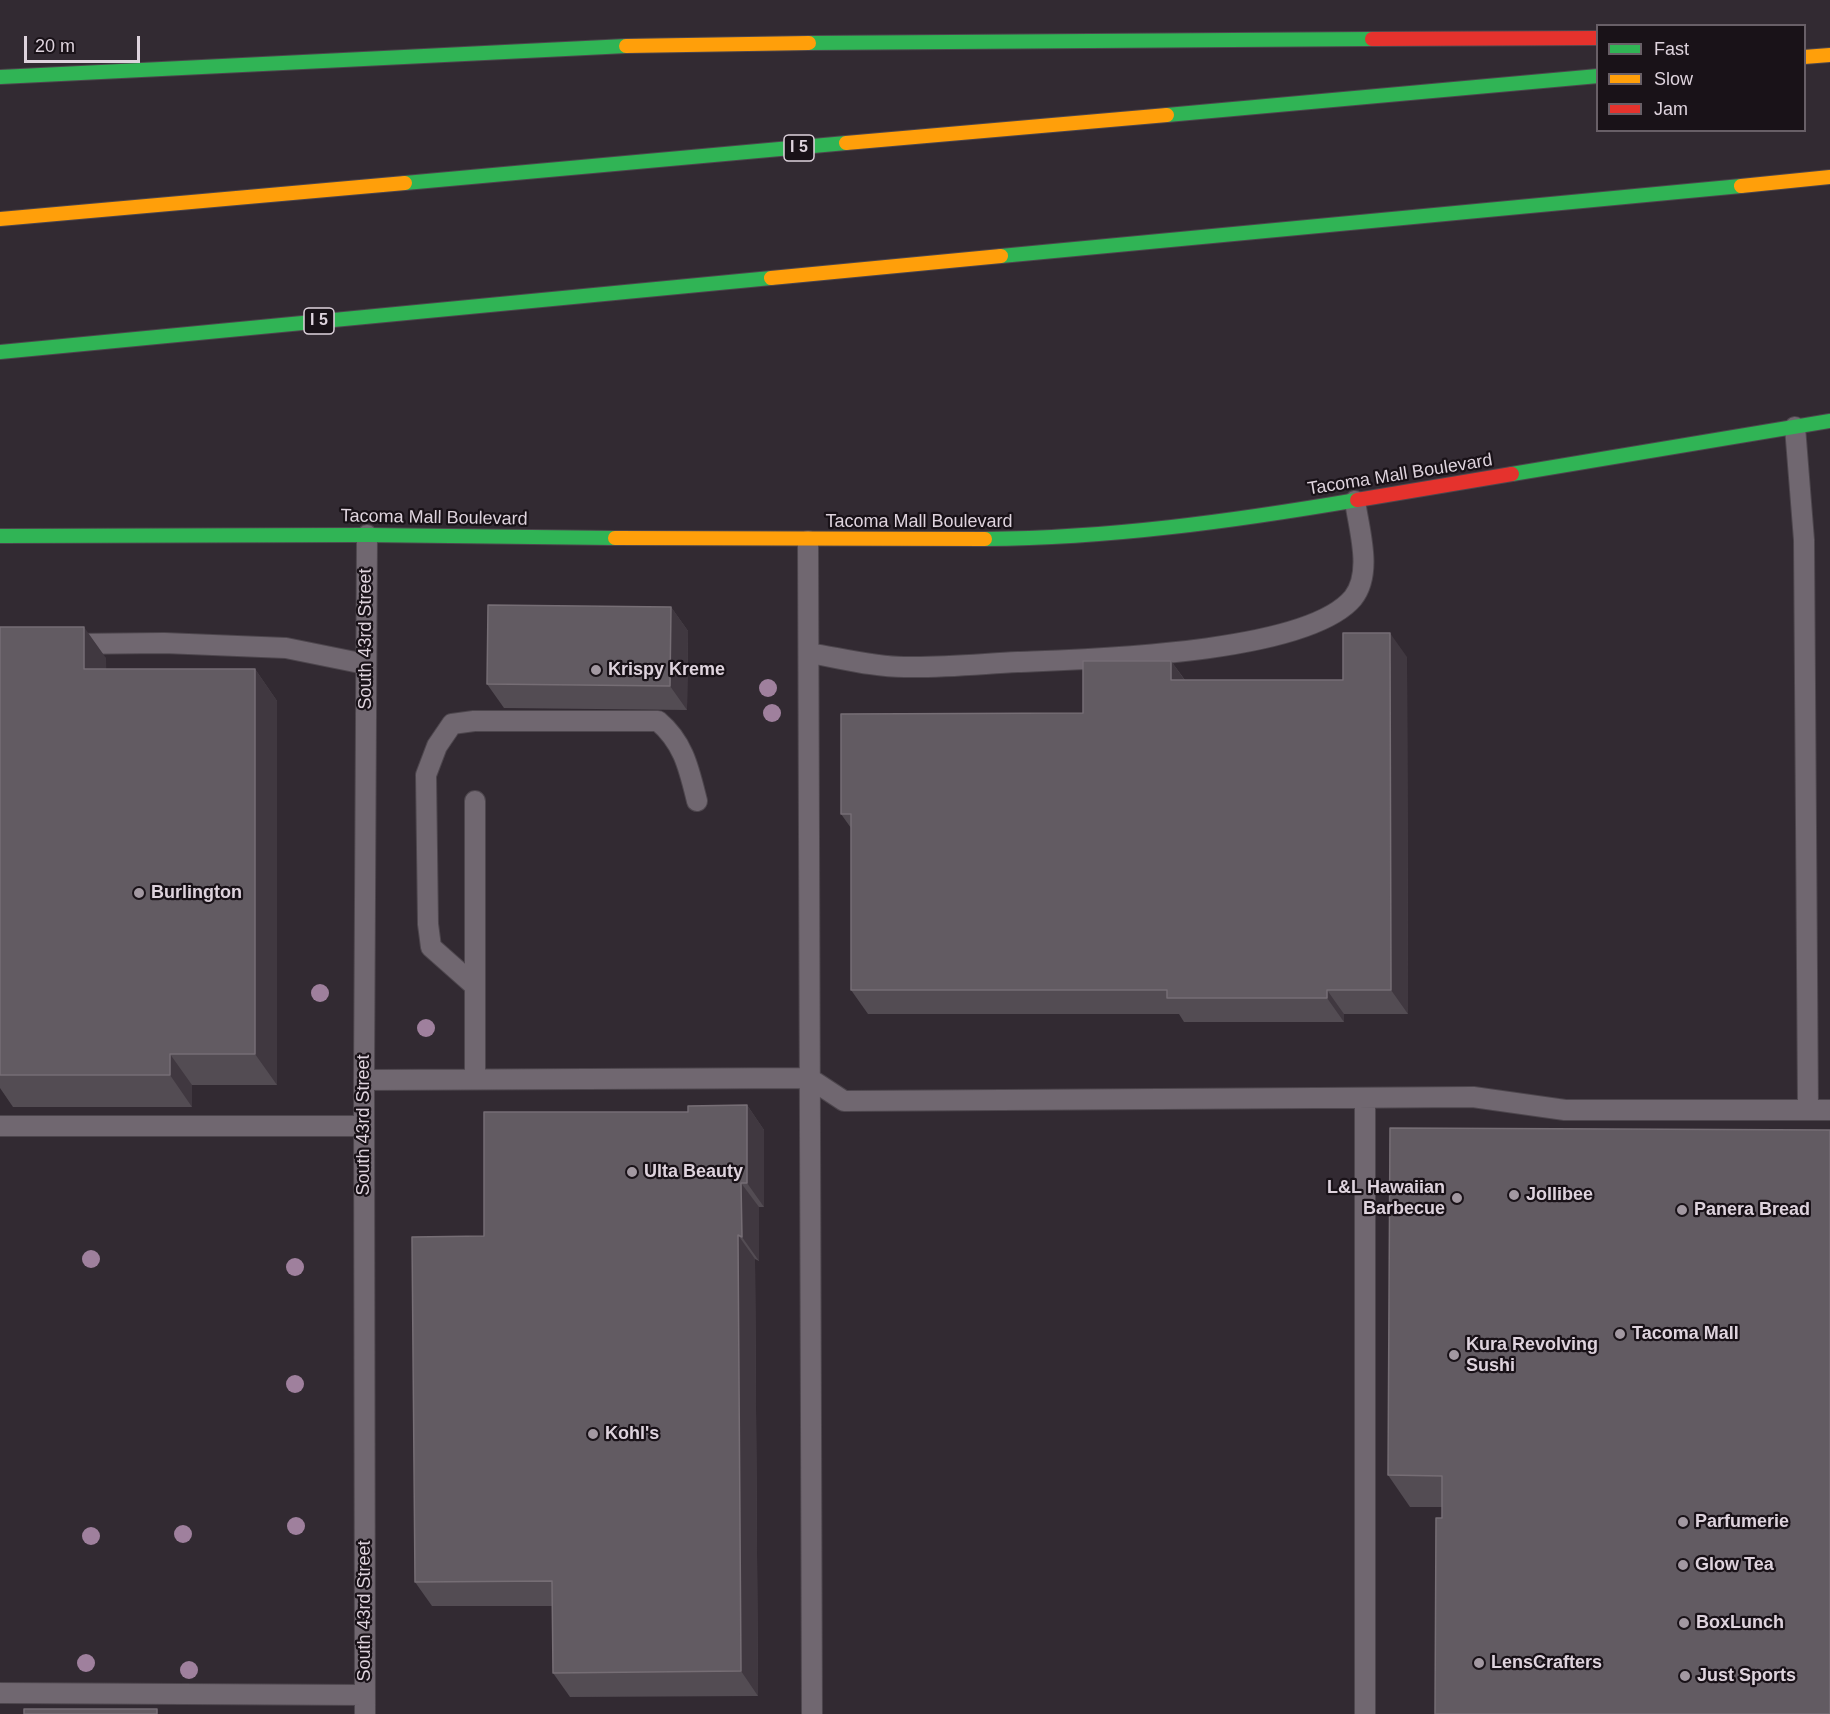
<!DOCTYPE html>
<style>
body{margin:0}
#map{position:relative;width:1830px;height:1714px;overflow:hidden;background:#322a32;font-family:Arial,sans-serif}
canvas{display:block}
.legend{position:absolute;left:1596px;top:24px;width:210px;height:108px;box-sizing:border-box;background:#191218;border:2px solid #685f67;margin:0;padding:8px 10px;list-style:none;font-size:18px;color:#ded3dd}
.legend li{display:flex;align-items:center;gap:12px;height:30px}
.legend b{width:30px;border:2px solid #685f67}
.scale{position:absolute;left:24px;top:36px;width:116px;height:27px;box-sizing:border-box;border:3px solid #ded3dd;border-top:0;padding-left:8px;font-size:18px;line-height:21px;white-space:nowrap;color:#ded3dd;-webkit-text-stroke:4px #191218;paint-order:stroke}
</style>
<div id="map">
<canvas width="1830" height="1714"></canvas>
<ul class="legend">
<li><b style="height:8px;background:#30b455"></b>Fast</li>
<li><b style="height:8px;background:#ff9f0a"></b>Slow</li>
<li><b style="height:8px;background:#e5322d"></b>Jam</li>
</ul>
<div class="scale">20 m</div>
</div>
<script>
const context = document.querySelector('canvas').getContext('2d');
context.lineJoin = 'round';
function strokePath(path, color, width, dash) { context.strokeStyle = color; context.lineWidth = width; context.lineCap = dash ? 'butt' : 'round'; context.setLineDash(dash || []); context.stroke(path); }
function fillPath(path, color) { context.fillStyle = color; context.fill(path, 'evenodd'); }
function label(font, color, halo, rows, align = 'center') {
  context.font = font + ' Arial,sans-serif'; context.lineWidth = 4.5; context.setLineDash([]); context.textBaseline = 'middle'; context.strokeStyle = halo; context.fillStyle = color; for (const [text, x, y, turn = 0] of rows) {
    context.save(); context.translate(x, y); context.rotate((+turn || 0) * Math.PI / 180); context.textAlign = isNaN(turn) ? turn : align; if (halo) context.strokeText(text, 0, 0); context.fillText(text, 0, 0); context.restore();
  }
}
const lane = new Path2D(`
 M1795,427l9,113 4,570
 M808,541l4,1173
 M70,644l94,-1 122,5 79,16
 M809,653c31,5 64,14 95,14 38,1 76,-3 114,-5 72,-3 288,-8 335,-64 20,-25 6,-68 2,-97
 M475,801v277
 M475,986l-44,-39 -3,-23 -2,-149 11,-29 15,-22 22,-3h184c26,22 31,48 39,80
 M364,1080l445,-2 35,23 629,-4 92,13h265
 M1365,1098v616
 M0,1126h364
 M0,1693l365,2
 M365,1714l-1,-634 3,-545`);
const fast = new Path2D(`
 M809,43l563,-4
 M0,77l626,-31
 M1167,115l431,-39
 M405,183l441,-40
 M1001,256l740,-70
 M0,352l771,-74
 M1512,474l318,-53
 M0,536l367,-1 248,3
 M985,539c125,-1 249,-18 372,-39`);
const slow = new Path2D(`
 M626,46l183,-3
 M1804,57l26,-2
 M846,143l321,-28
 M1741,186l89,-9
 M0,219l405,-36
 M771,278l230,-22
 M615,538l370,1`);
const jam = new Path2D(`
 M1372,39l226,-1
 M1357,500l155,-26`);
strokePath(lane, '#4d464d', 22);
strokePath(fast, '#4d464d', 16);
strokePath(slow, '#4d464d', 16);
strokePath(jam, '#4d464d', 16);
strokePath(lane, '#706770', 20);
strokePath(fast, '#30b455', 14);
strokePath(slow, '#ff9f0a', 14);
strokePath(jam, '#e5322d', 14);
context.fillStyle = '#9f809d';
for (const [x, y] of [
 [768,688],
 [772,713],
 [320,993],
 [426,1028],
 [91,1259],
 [295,1267],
 [295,1384],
 [296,1526],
 [183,1534],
 [91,1536],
 [86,1663],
 [189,1670]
]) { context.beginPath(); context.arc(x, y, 9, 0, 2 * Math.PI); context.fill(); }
fillPath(new Path2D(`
 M671,607l17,24 -1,79 -183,-2 -17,-24z
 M0,627l106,31v11h149l22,32v384h-85v22h-179l-13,-19z
 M1407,657l1,357h-64v8h-160l-5,-8h-311l-17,-24v-162l-10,-14 242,-101 88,-52 14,19h158z
 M747,1105l17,25v77h-5v54l-4,-2 3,437 -188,1 -17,-24 -1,-67h-120l-17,-24 69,-346 204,-124z
 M1830,1130l-388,388v-11h-32l-22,-32z`), '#534c53');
fillPath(new Path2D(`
 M671,607l17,24 -1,79 -17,-24z
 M84,627l22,31 1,43 -23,-32z
 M1390,633l17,24 1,357 -17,-24z
 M1171,661l17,24 -17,-5z
 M255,669l22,32v384l-22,-31z
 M1327,990l17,24v8l-17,-24z
 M170,1054l22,31v22l-22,-32z
 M747,1105l17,25v77l-17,-24z
 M741,1183l18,24v54l-17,-24z
 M738,1235l17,24 3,437 -17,-25z`), '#403840');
const building = new Path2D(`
 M488,605l183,2 -1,79 -183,-2z
 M0,627h84v42h171v385h-85v21h-170z
 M1343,633h47l1,357h-64v8h-160v-8h-316v-176h-10v-100l242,-1v-52h88v19h172z
 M747,1105v78h-6l1,54 -4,-2 3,436 -188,2 -1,-92 -137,1 -3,-345 72,-1v-124h204v-6z
 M1390,1128l440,2v584h-395l1,-196h6v-42l-54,-1z
 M24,1709h133v5h-133z`);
fillPath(building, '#625b62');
strokePath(building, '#766e75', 1.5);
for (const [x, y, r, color] of [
 [596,670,6,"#a298a1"],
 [139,893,6,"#a298a1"],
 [632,1172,6,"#a298a1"],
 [1514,1195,6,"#a298a1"],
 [1457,1198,6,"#a298a1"],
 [1682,1210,6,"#a298a1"],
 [1620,1334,6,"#a298a1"],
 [1454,1355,6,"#a298a1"],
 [593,1434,6,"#a298a1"],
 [1683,1522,6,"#a298a1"],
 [1683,1565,6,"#a298a1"],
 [1684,1623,6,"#a298a1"],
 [1479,1663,6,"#a298a1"],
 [1685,1676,6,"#a298a1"]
]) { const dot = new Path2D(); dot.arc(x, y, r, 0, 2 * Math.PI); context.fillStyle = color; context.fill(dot); strokePath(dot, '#191218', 2); }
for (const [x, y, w] of [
 [799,148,30],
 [319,321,30]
]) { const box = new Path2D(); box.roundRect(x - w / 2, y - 13, w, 26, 4.5); context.fillStyle = '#191218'; context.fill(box); strokePath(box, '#ded3dd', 1.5); }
label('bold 16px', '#ded3dd', null, [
 ["I 5",799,148],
 ["I 5",319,321]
]);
label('18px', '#ded3dd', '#191218', [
 ["Tacoma Mall Boulevard",1400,475,-9],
 ["Tacoma Mall Boulevard",434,518,1],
 ["Tacoma Mall Boulevard",919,522],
 ["South 43rd Street",366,639,-90],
 ["South 43rd Street",364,1125,-90],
 ["South 43rd Street",365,1611,-90]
]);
label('bold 18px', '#ded3dd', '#191218', [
 ["Krispy Kreme",608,670],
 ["Burlington",151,893],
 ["Ulta Beauty",644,1172],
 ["L&L Hawaiian",1445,1188,"right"],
 ["Barbecue",1445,1209,"right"],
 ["Jollibee",1526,1195],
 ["Panera Bread",1694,1210],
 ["Tacoma Mall",1632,1334],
 ["Kura Revolving",1466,1345],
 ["Sushi",1466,1366],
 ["Kohl's",605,1434],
 ["Parfumerie",1695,1522],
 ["Glow Tea",1695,1565],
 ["BoxLunch",1696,1623],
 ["LensCrafters",1491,1663],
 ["Just Sports",1697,1676]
], 'left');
</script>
